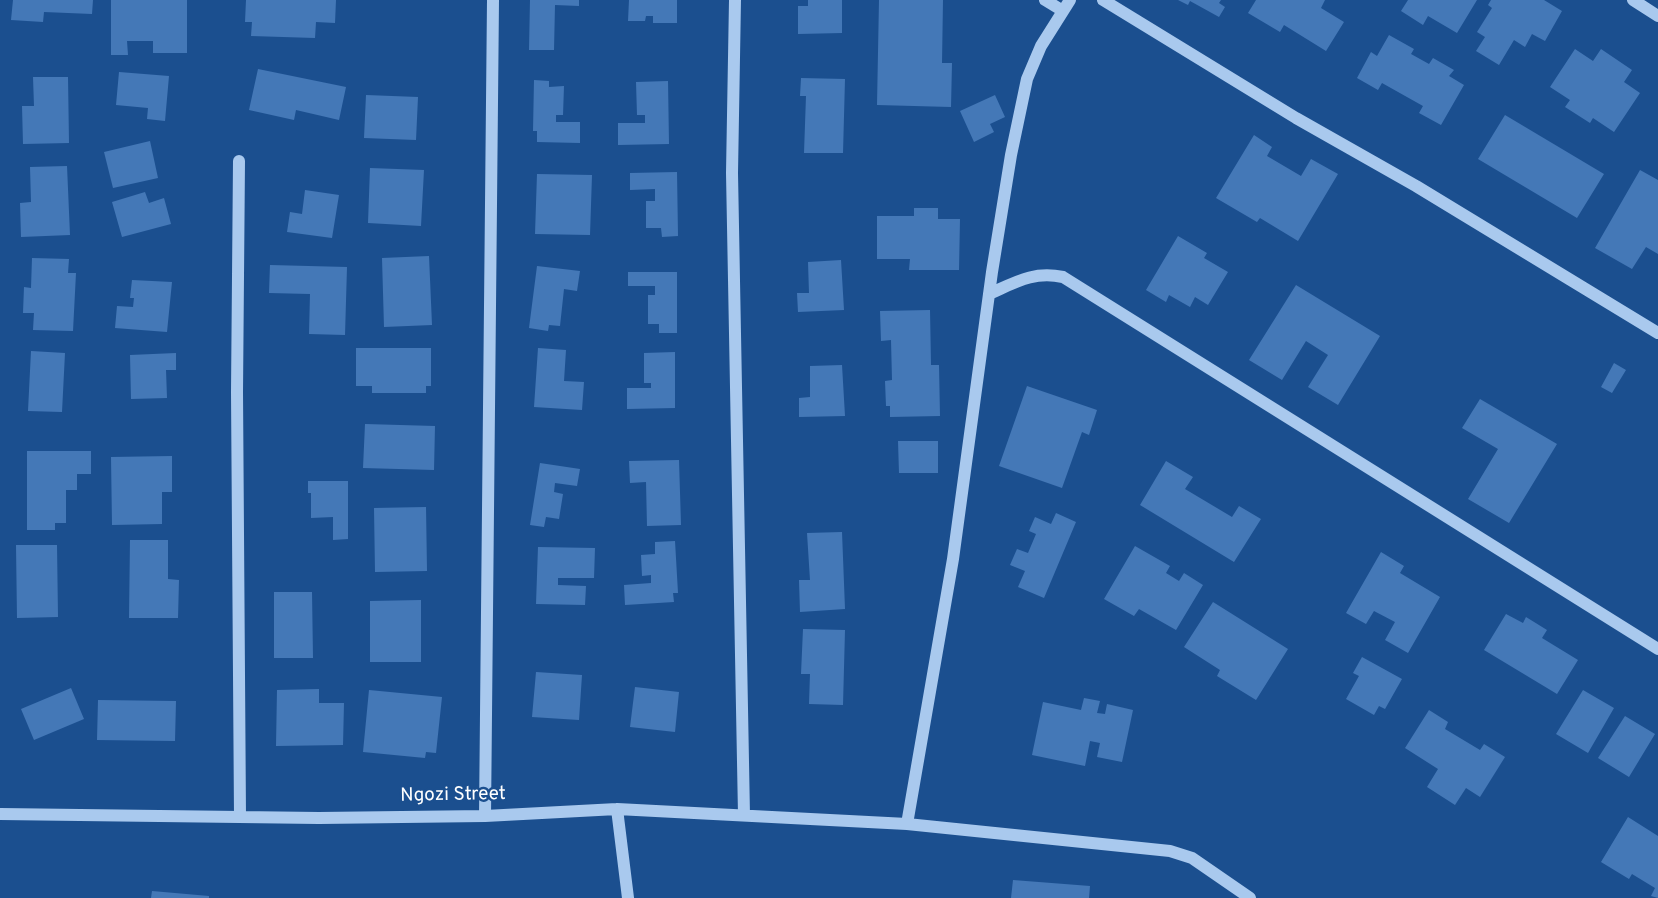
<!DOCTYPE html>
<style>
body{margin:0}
canvas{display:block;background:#1b4f8f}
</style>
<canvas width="1658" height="898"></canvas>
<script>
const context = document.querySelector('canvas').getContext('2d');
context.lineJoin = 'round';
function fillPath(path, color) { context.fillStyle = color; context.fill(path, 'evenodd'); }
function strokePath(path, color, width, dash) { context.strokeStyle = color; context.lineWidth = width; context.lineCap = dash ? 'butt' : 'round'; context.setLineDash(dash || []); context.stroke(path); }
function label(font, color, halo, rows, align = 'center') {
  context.font = font + ' Overpass,sans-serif'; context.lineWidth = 5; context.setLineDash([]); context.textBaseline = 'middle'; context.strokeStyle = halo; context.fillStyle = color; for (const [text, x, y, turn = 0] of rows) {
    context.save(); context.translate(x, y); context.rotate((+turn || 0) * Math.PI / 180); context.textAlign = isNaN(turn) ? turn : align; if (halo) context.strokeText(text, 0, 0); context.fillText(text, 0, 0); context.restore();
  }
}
fillPath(new Path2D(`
 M13,0h80l-1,14 -48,-2 -1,10 -32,-2z
 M111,0h76v53h-34v-12h-26l1,14h-17z
 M246,0h90l-1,23 -19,-1 -1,16 -64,-2 1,-14h-7z
 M530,0h49v6l-24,-1 -1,45h-25z
 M629,0h48v23h-24v-7h-7l-1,5h-17z
 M808,0h34v33l-44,1v-28h10z
 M879,0h64l-1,63h10l-1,44 -74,-2z
 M1178,0h43l-2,3 6,4 -6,10 -29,-16 -2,4z
 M1256,0h69l-4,8 23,14 -18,29 -42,-26 -4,7 -32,-19z
 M1408,0h69l-20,33 -29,-17 -5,9 -22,-14z
 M1491,0h53l18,11 -17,30 -13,-7 -7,13 -11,-7 -15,25 -23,-14 9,-14 -8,-5 15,-24 -4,-3z
 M1389,35l25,14 -3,5 18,10 4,-6 21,12 -5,6 15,9 -23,40 -22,-12 4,-7 -41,-23 -4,7 -21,-12 14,-26 6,4z
 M1575,49l18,12 8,-12 31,21 -8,12 16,11 -26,39 -21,-14 -3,5 -25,-16 5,-7 -20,-13z
 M258,69l88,18 -7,33 -43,-10 -2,10 -45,-10z
 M119,72l50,4 -4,45 -18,-2 1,-11 -32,-3z
 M33,77h35l1,66 -46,1 -1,-38h12z
 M801,78l44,1 -2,74h-39l2,-57h-6z
 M534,80l15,1v6l15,-1 -1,29h-7v7h24v21l-43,-1v-11h-4z
 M668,81l1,63 -51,1v-22h27v-8h-8l-1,-33z
 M366,95l52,2 -2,43 -52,-2z
 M995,95l10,22 -15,7 4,8 -20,10 -14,-31z
 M1505,115l99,59 -27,44 -99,-59z
 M1254,135l18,12 -5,9 34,20 10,-17 27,15 -40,67 -38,-23 -3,4 -41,-24z
 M150,141l8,37 -45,10 -9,-36z
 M67,166l3,69 -49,2 -1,-34 11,-1 -1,-35z
 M370,168l54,2 -3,56 -53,-3z
 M1640,170l18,10v74l-12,-7 -14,22 -37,-21z
 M677,172l1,64 -16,1 -1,-9h-15v-27h9v-12l-25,1v-17z
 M537,174l55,1 -2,60 -55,-1z
 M305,190l34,5 -7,43 -45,-6 3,-20 12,2z
 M145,192l4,11 15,-5 7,26 -49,13 -10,-35z
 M914,208h24v11h22l-1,51h-50l1,-11h-33v-43h37z
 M1178,236l29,17 -3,5 24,14 -20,33 -13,-8 -5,10 -21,-12 -3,7 -20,-12z
 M429,256l3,69 -48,2 -2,-69z
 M32,258l37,1 -1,14h8l-3,58 -40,-1 1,-17h-11l1,-26 7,1z
 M841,260l3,50 -46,2 -1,-19h12l-1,-31z
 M270,265l77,2 -2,68 -36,-1 1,-40 -41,-1z
 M537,266l43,5 -3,20 -13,-2 -4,37 -11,-1 -1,6 -19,-3z
 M628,272h49v61h-18v-9h-11v-29h7v-9h-27z
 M132,280l40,2 -5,50 -52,-4 2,-22 16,1 1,-9h-4z
 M1296,285l84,51 -42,69 -30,-18 20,-32 -22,-14 -24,39 -33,-20z
 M930,310l1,55h8l1,51 -50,1v-11h-4l-1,-25 7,-1 -1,-40 -10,1 -1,-30z
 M356,348h75v38h-5v7h-54v-7h-16z
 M538,348l28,2 -2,31 20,1 -2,28 -48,-3z
 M31,351l34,2 -3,59 -34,-1z
 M675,352v56l-48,1v-21h24v-5h-7v-30z
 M176,353v17h-10l1,28 -36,1 -1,-44z
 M1614,363l12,7 -14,23 -11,-6z
 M842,365l3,51 -46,1v-19l11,-1v-31z
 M1027,386l70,24 -8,25 -7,-3 -20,56 -63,-22z
 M1480,399l77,45 -48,79 -41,-24 30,-50 -36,-21z
 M365,424l70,2 -1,44 -71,-2z
 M898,441h40v32h-39z
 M27,451h64v23h-14v16h-11v33h-11v7h-28z
 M172,456v36h-10v32l-50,1 -1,-68z
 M679,460l2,65 -34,1 -1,-44 -16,1 -1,-22z
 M1166,461l27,16 -8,12 47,28 7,-11 22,13 -27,43 -94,-57z
 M540,463l40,6 -3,17 -22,-3 -1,9 9,2 -4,25 -13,-2 -2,10 -14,-2z
 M308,481h40v58l-15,1v-23l-22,1v-25h-3z
 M426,507l1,64 -52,1 -1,-64z
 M1056,513l20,9 -32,76 -26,-11 7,-16 -15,-6 7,-16 11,4 8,-19 -7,-3 6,-14 16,7z
 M842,532l3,77 -45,3 -1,-32h11l-3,-47z
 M130,540h38v39l11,1 -1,38h-49z
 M675,541l3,52h-5l1,9 -49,3 -1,-20 27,-2v-8l-9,1 -1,-21 14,-1v-12z
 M16,545h41l1,72 -41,1z
 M1135,546l35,20 -4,7 13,8 5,-8 19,12 -27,45 -37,-21 -5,7 -30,-17z
 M538,547l57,1 -1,30h-36v7l28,1 -1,19 -49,-1z
 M1381,552l23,14 -4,7 40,24 -32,56 -23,-13 10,-18 -21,-11 -8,13 -20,-11z
 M274,592h38l1,66h-39z
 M421,600v62h-51v-61z
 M1213,602l75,47 -32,51 -39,-24 3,-6 -36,-23z
 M1506,614l17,9 3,-6 21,13 -5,8 36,22 -21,34 -73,-44z
 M803,629l42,1 -2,75 -34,-1 1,-30h-9z
 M1362,657l40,22 -17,30 -6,-3 -5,9 -28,-16 13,-23 -6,-3z
 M536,672l46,3 -3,45 -47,-3z
 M635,687l44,5 -4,40 -45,-5z
 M71,688l13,31 -50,21 -13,-31z
 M319,689v14h25l-1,42 -67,1 1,-56z
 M369,690l73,7 -6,56 -10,-1 -1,6 -62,-6z
 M1583,690l31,18 -26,45 -32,-19z
 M1084,698l16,3 -3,12 8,1 2,-10 26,6 -11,52 -25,-5 3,-14 -10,-2 -5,25 -53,-11 11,-53 38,8z
 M98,700l78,1 -1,40 -78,-1z
 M1429,710l19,12 -3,7 35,21 4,-6 21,13 -25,40 -14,-9 -11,17 -28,-18 11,-18 -33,-21z
 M1625,716l30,18 -26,43 -31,-19z
 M1628,817l30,19v62l-7,-2 4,-8 -23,-14 -3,5 -28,-17z
 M1013,880l77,6 -1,12h-78z
 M152,891l57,5v2h-58z`), '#4478b7');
strokePath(new Path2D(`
 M735,0l-3,173 12,642
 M1045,0l18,11
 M1103,0l193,118 120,68 242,147
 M1633,0l25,16
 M239,161l-2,231 3,424
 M989,294c27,-12 44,-23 74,-17l595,372
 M617,809l11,89
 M0,814l319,4 166,-2 132,-7 290,15 263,27 22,7 58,40
 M485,816l8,-816
 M907,824l46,-265 39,-287 19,-117 16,-76 14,-33 29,-46`), '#a9c9ee', 12);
label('19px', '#fff', '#1b4f8f', [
 ["Ngozi Street",453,796,-1]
]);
</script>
